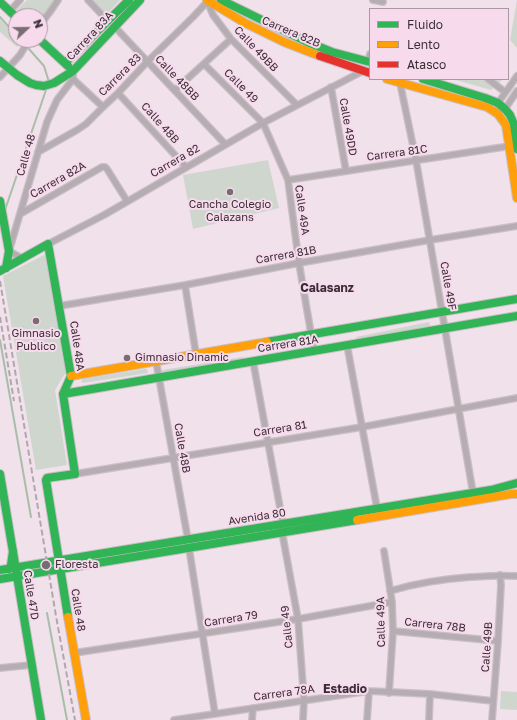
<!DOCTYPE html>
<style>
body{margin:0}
#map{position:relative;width:517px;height:720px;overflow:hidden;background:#f1e1eb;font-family:"Golos Text",sans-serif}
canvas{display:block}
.legend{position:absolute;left:369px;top:8px;width:140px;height:72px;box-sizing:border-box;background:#f7dbed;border:1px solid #ab96a3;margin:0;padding:5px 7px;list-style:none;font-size:12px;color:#392e35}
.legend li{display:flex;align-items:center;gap:8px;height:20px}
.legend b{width:20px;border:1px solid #ab96a3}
.north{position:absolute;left:8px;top:8px;width:40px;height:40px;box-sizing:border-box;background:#f7dbed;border:1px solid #ab96a3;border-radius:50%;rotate:68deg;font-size:11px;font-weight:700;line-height:16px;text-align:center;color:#392e35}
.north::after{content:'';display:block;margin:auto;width:14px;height:18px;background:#796d75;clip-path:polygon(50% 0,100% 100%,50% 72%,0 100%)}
</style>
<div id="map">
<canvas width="517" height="720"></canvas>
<ul class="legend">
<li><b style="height:5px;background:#30b455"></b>Fluido</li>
<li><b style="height:5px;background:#ff9f0a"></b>Lento</li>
<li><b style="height:5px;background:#e5322d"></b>Atasco</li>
</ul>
<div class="north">N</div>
</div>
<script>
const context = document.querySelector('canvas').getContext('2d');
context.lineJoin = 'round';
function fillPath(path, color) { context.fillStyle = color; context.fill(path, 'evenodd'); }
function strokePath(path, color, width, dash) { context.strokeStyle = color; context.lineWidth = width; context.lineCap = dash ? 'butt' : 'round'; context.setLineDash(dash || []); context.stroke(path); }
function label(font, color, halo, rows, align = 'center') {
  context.font = font + ' "Golos Text",sans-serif'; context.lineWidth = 4; context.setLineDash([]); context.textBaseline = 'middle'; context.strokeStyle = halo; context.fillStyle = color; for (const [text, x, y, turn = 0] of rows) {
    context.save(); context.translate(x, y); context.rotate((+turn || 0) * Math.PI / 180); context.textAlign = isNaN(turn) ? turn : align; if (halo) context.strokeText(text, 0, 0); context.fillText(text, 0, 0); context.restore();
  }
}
fillPath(new Path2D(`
 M27,0h27l-5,8 -9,9 -22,-1 -1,-2v-4z
 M93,0h27l-13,14z
 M517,0v48l-7,-8z
 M0,19l16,18v3h3l3,3 -5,4 -17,-15z
 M452,79h51l-12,11z
 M268,160l11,48 -86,21 -10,-54z
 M46,254l20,118 -11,18 12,75 -31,5 -33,-194z
 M429,322l2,7 -73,13 -2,-5z
 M243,357l1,6 -81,11 -1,-4z
 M145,369h2l1,4 -65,10 -2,-2 2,-2z
 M501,691l16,1v18l-17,-1z`), '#cfd6ce');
strokePath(new Path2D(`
 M0,17l16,18
 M21,40l23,26 5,16v1
 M5,210l42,-123
 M0,340l31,177
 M47,613l20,107`), '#a8bea9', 2);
const street = new Path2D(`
 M88,0l20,21
 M373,0l10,2
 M208,1l2,7 3,7 18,24 66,66
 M10,11l10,-11
 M40,25l12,-16 6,-9
 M114,26l111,118
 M368,62l2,-8
 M204,64l59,59 25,57 11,83 15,88
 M0,77l20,-22 9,-15
 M73,79l30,28
 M488,79l17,13
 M400,83l16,77 57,333
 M331,87l15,84
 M175,90l56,-51
 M118,93l68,74
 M502,110l3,-1 12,-18
 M497,113l1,-10 19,-27
 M38,152l39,-22 9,-6 17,-17 15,-14 29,-31 46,-45 15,-16
 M288,180l222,-34
 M20,214l82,-47h3l2,2 20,32
 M48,244l56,-29 159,-92 100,-52
 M23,259l-14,-8 38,-129 10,-22 16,-21v-8
 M185,285l11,69
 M59,306l126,-21 114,-22 131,-23 87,-14
 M347,345l30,163
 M156,361l32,179
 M253,361l30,163
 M75,474l287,-47 155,-29
 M282,532l16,87 6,81 -1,20
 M189,548l26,166
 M384,551l8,51 1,29 -4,62
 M390,591c26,-8 53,-12 80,-14 16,-1 31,-2 47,-1
 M393,631l105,10
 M74,653l224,-34 94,-17
 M0,668l31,-3
 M174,720l195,-29 61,3 63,7
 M252,720l1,-12
 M367,720l2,-29
 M429,720l1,-26
 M492,720l6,-79 3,-56 -1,-10`);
const fast = new Path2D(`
 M221,0l86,42 25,10 38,10
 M0,2l16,15
 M40,40l28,26
 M0,61l17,14 13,8 6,2 8,1 10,-3 19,-12 67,-71
 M65,63l64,-63
 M423,79l62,19 13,5 7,6 5,6 3,7 4,27
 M0,201l9,50 -3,17
 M0,271l48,-27 23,132 -8,18 12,80 -28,4 -1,2 22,137
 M267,342l250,-43
 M63,394l454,-78
 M0,474l41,246
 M9,569l2,-4 2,-14
 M0,570l491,-80 26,-7
 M0,579l357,-59`);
const slow = new Path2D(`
 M207,0l38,23 39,19 36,14
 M387,79l100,28 11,7 8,11 11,73
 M71,376l196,-34
 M357,520l154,-26h6
 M68,617l18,103`);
const jam = new Path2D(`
 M320,56l50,17`);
strokePath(street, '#cbbfc6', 8);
strokePath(fast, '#cbbfc6', 10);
strokePath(slow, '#cbbfc6', 10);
strokePath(jam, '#cbbfc6', 10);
strokePath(street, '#b6adb3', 5.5);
strokePath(fast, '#30b455', 8);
strokePath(slow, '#ff9f0a', 8);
strokePath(jam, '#e5322d', 8);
strokePath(new Path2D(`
 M0,281l56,335 19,104
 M0,317l14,84`), '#b0a8ad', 2, [6, 3]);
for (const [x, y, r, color] of [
 [230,192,4,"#796d75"],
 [36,321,4,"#796d75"],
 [127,358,4,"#796d75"],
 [46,565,5,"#796d75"]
]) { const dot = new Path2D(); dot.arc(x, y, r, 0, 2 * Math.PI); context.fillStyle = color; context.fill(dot); strokePath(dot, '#f7dbed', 1.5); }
label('11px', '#392e35', '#f7dbed', [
 ["Carrera 82B",291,32,23],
 ["Carrera 83A",90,36,-47],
 ["Calle 49BB",256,49,46],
 ["Carrera 83",120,75,-45],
 ["Calle 48BB",177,78,46],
 ["Calle 49",241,86,45],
 ["Calle 48B",160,123,48],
 ["Calle 49DD",348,127,80],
 ["Carrera 81C",397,153,-8],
 ["Calle 48",26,155,-74],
 ["Carrera 82",175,161,-30],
 ["Carrera 82A",58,180,-30],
 ["Calle 49A",302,210,82],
 ["Carrera 81B",286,255,-10],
 ["Calle 49F",448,286,80],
 ["Carrera 81A",288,344,-9],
 ["Calle 48A",77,346,82],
 ["Carrera 81",280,429,-9],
 ["Calle 48B",182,448,80],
 ["Avenida 80",257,517,-9],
 ["Calle 47D",31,595,81],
 ["Calle 48",78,610,81],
 ["Carrera 79",231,619,-9],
 ["Calle 49A",381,622,-91],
 ["Carrera 78B",435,625,6],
 ["Calle 49",287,627,-96],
 ["Calle 49B",487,647,-86],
 ["Carrera 78A",284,693,-8]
]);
label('11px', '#392e35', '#f7dbed', [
 ["Cancha Colegio",230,205],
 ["Calazans",230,218],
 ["Gimnasio",36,334],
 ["Publico",36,347],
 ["Gimnasio Dinamic",135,358,"left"],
 ["Floresta",55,565,"left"]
]);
label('bold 12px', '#392e35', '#f7dbed', [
 ["Calasanz",327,288],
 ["Estadio",345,689]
]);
</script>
